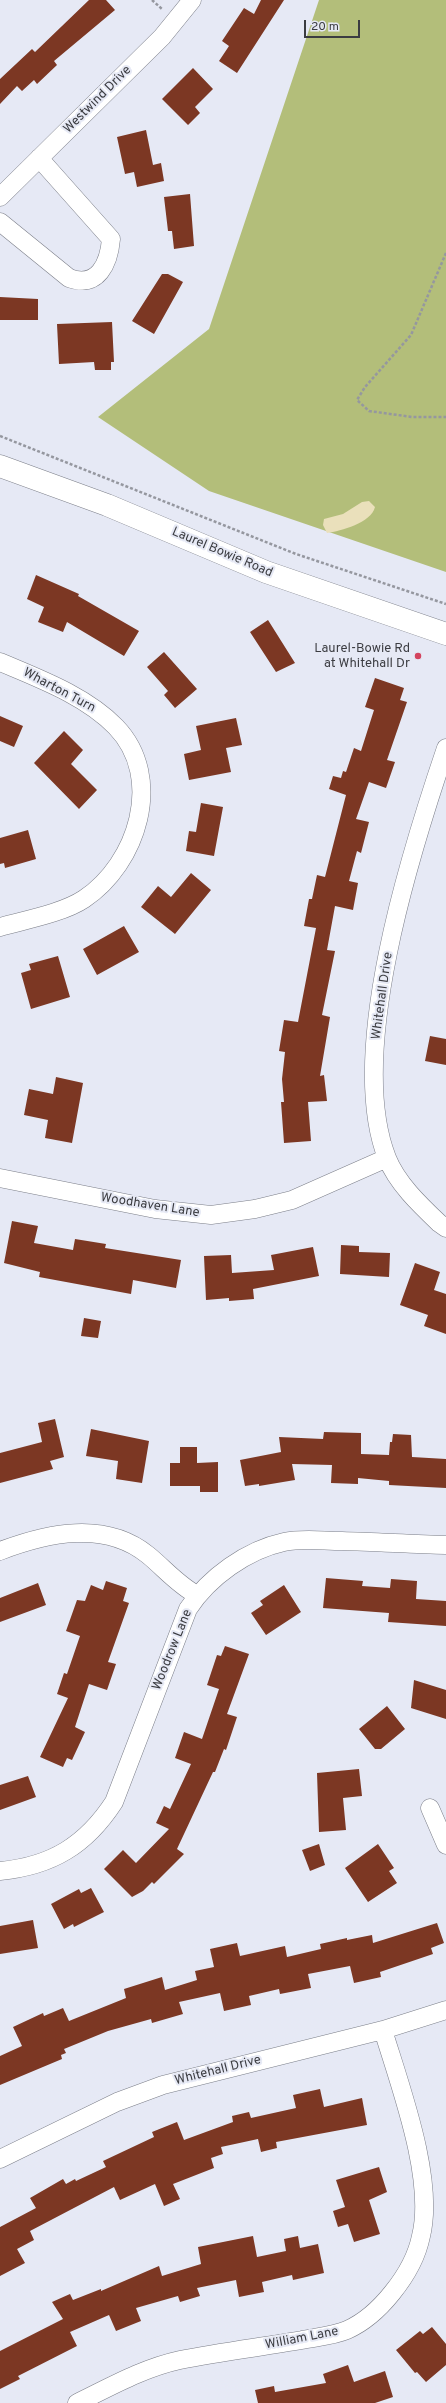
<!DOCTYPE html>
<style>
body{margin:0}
#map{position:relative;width:446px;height:2403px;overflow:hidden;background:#e6e9f5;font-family:Overpass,sans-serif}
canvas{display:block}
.scale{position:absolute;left:304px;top:20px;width:56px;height:18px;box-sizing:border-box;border:2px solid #3b3c41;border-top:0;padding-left:5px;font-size:12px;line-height:14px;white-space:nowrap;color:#3b3c41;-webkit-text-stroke:3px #e6e9f5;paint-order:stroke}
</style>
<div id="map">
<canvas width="446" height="2403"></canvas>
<div class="scale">20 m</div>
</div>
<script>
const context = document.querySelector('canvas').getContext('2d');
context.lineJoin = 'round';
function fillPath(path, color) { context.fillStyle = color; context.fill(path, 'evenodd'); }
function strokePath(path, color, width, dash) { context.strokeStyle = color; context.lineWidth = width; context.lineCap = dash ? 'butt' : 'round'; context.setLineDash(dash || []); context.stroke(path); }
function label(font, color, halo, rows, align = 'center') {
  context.font = font + ' Overpass,sans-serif'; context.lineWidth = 4; context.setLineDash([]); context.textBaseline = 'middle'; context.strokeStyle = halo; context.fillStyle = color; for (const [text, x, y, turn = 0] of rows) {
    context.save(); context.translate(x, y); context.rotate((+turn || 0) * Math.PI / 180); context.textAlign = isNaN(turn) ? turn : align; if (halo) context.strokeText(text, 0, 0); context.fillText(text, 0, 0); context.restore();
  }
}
fillPath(new Path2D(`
 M319,0h127v572l-237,-81 -111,-74 111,-88z`), '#b3be7a');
fillPath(new Path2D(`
 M369,501l6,6c-4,16 -34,24 -48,26l-4,-8 1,-6 19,-5 19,-12z`), '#eae0bb');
fillPath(new Path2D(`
 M89,0h17l9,10 -61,51 3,4 -20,19 -3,-4 -12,11 -5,-5 -17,18v-25l32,-30 3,3z
 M261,0h23l-47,73 -18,-12 10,-15 -7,-5 22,-33 10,6z
 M193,68l20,21 -18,18 5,6 -12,12 -26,-26z
 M146,130l7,35 8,-2 3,18 -27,6 -3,-15 -9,2 -8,-37z
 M190,194l4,52 -20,3 -2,-18h-4l-4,-34z
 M162,274h6l15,8 -29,52 -22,-13z
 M0,297l38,2v21h-38z
 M112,322l2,40h-3v8h-16l-1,-8 -35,2 -2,-40z
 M36,575l43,19 -1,2 61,35 -15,25 -57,-34 -4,10 -25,-10 6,-15 -17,-8z
 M268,620l27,43 -19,9 -26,-40z
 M164,652l33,37 -22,19 -11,-13 4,-4 -21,-24z
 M375,678l29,10 -4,12 7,2 -20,58 8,2 -9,26 -17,-6 -13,37 13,3 -8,31 -4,-2 -8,30 9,2 -5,27 -18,-4 -8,44 8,1 -13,64 8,2 -10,59 4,-1 3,26 -19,1 3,39 -27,2 -3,-41h3l-2,-23 3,-27 -6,-1 5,-31 14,2 18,-94 -12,-2 5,-27h3l5,-24 8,2 21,-82 -17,-6 4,-13 8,2 2,-7 3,1 8,-24 7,3 13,-41 -9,-3z
 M0,716l23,10 -9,21 -14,-6z
 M236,718l6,27 -16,3 5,24 -42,8 -5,-26 17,-4 -5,-24z
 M64,731l19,19 -12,14 26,26 -18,19 -45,-46z
 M201,803l22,4 -9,49 -28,-5 3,-20 7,1z
 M28,830l8,29 -31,9 -1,-5 -4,1v-26z
 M191,873l20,17 -36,44 -34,-27 17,-21 13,11z
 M124,926l15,26 -42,23 -14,-26z
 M58,956l12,41 -39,12 -10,-36 10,-3 -2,-6z
 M430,1036l16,3v26l-21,-4z
 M56,1077l27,6 -11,60 -27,-5 3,-18 -24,-5 5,-26 24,5z
 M12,1221l26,5 -4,17 39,7 2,-11 31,5 -1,4 76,12 -5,28 -43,-8 -2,14 -92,-17 1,-5 -36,-9z
 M341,1245l18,1v6l31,1 -1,24 -49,-3z
 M313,1247l6,29 -66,13 1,10 -25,2v-3l-23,2 -2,-44 27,-1 1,18 42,-3 -3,-15z
 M415,1263l25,9 -6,18 12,4v40l-22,-8 4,-11 -28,-10z
 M84,1318l17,3 -3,17 -17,-2z
 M55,1419l9,38 -14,4 3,8 -53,14v-30l42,-11 -4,-19z
 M91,1429l58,12 -7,42 -26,-4 2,-18 -32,-5z
 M324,1432l37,1v21l28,1 1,-13h2l1,-8 18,1 1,22 34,2v29l-57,-3v-4l-31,-3v6l-27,-1 1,-18 -40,-1 3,16 -36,6v-2l-14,2 -5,-26 41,-8 -2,-15 44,2z
 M180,1447h17v16l21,-1v30h-18v-6h-30v-23h10z
 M326,1578l37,3 -1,5 28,2 1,-9 26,2 -1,18 30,2v25l-58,-4 1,-9 -66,-5z
 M106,1581l21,7 -4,13 6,2 -21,59 8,2 -9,26 -18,-6 -14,43 10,5 -13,28 -5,-2 -4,9 -23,-10 28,-59 -11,-4 7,-21 3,1 13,-38 -14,-5 11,-31 8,1 6,-16 12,5z
 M38,1583l8,22 -46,17v-24z
 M284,1585l17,27 -35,23 -15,-22 12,-8 -3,-4z
 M225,1646l24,8 -22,60 10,3 -11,33 -2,-1 -9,23h-2l-36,77 7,5 -30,30 -2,-2 -9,9 -11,6 -28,-28 19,-19 13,13 33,-34 -13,-6 8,-17 6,3 21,-45 -16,-6 9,-26 18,7 17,-50 -12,-4 10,-30 4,1z
 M414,1680l32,10v29l-35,-11z
 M387,1706l18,23 -24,20h-6l-16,-20z
 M359,1769l3,27 -19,2 3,32 -27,2 -2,-59z
 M28,1776l8,21 -36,13v-25z
 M319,1844l6,21 -15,6 -8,-21z
 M378,1844l16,24 -5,3 8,12 -29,19 -23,-34z
 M91,1888l13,24 -30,15 -1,-3 -9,5 -13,-25 28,-15 2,4z
 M33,1920l5,28 -38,6v-28z
 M437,1923l7,20 -13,5 2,6 -53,18 1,5 -27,6 -4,-17 -42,8 3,14 -31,6 -1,-5 -30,7 2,9 -27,6 -4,-18 -41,9 4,12 -31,9 -1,-4 -43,12 -44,18 2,4 -5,2 1,4 -62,26v-29l22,-10 -9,-19 30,-14 1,3 19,-8 6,13 57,-23 -2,-9 38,-12 3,13 32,-10 -2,-9 19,-4 -4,-18 27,-6 3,13 45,-10 2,11 34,-8 -1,-5 27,-6v2l25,-5 1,8z
 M320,2089l4,18 38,-9 5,27 -91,17 1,6 -16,4 -3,-13 -37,8 2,7 -12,4 3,10 -41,16 7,15 -16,7 -9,-22 -35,16 -6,-13 -84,44 4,9 -17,9 8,14 -25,13v-49l36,-19 -6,-10 33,-19 3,5 9,-5 1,2 30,-14 -3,-6 51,-24 -2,-5 25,-10 7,18 49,-18 -1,-6 17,-4 2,6 45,-10 -3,-13z
 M379,2167l8,25 -18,8 11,34 -26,8 -6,-18 -10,3 -5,-16 12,-4 -9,-27z
 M253,2236l4,21 29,-6 -2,-12 14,-3 2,12 18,-4 6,29 -31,7 -1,-5 -30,7 2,10 -25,5 -3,-17 -39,8 3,8 -20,6 -2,-6 -42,12 5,13 -25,10 -7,-16 -39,17 7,14 -59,30 2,3 -20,10v-38l63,-32 -11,-17 18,-8 3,6 28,-11v2l58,-25 3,10 39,-12 -3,-17z
 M432,2327l14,17v21l-20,17 -9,-10 -2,1 -19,-23 24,-19 3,3z
 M348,2365l6,17 31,-11 8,26 -18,6h-117l-3,-13 19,-4 1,6 51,-9 -3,-9z`), '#7c3723');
const minor = new Path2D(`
 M0,197l162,-160 30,-37
 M0,222l69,56c29,11 40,-15 42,-39l-72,-81
 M0,662c40,17 86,34 116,65 49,51 21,137 -32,172 -21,14 -59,21 -84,28
 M446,748c-35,103 -100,306 -59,410 10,25 32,46 52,65l7,5
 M0,1178l155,31 56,6 44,-6 37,-9 95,-42
 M0,1551c47,-18 105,-31 148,4 16,13 30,30 49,40
 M430,1808l16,37
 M0,1871c52,-5 86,-26 114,-69l74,-193c21,-32 59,-59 96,-67 18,-4 39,-1 58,-1 35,1 69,3 104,4
 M0,2159l117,-57 46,-17 220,-55 63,-20
 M77,2403c33,-16 66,-35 103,-43 40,-8 81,-13 122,-20 14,-3 31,-4 45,-10 18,-8 33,-22 45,-37 13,-16 25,-37 29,-57 14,-57 -21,-150 -38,-206`);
const primary = new Path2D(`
 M0,466l107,39 159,67 180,62`);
strokePath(minor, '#7b7e88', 19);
strokePath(primary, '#7b7e88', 23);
strokePath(new Path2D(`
 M152,0l10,9
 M446,253l-35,82 -46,52 -8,13 12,11 43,6h34
 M0,436l296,118 150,50`), '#95979f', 2.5, [3, 2]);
strokePath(minor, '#fff', 18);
strokePath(primary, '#fff', 22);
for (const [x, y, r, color] of [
 [418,656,4,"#d3435e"]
]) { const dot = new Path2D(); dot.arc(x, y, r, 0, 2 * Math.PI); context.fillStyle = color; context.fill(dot); strokePath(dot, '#e6e9f5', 1.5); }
label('13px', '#3b3c41', '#e6e9f5', [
 ["Westwind Drive",98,100,-45],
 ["Laurel Bowie Road",222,553,23],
 ["Wharton Turn",59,691,28],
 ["Whitehall Drive",383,996,-82],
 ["Woodhaven Lane",150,1206,9],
 ["Woodrow Lane",173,1650,-68],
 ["Whitehall Drive",218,2071,-14],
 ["William Lane",302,2339,-11]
]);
label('13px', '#3b3c41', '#e6e9f5', [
 ["Laurel-Bowie Rd",410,649],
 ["at Whitehall Dr",410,664]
], 'right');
</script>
